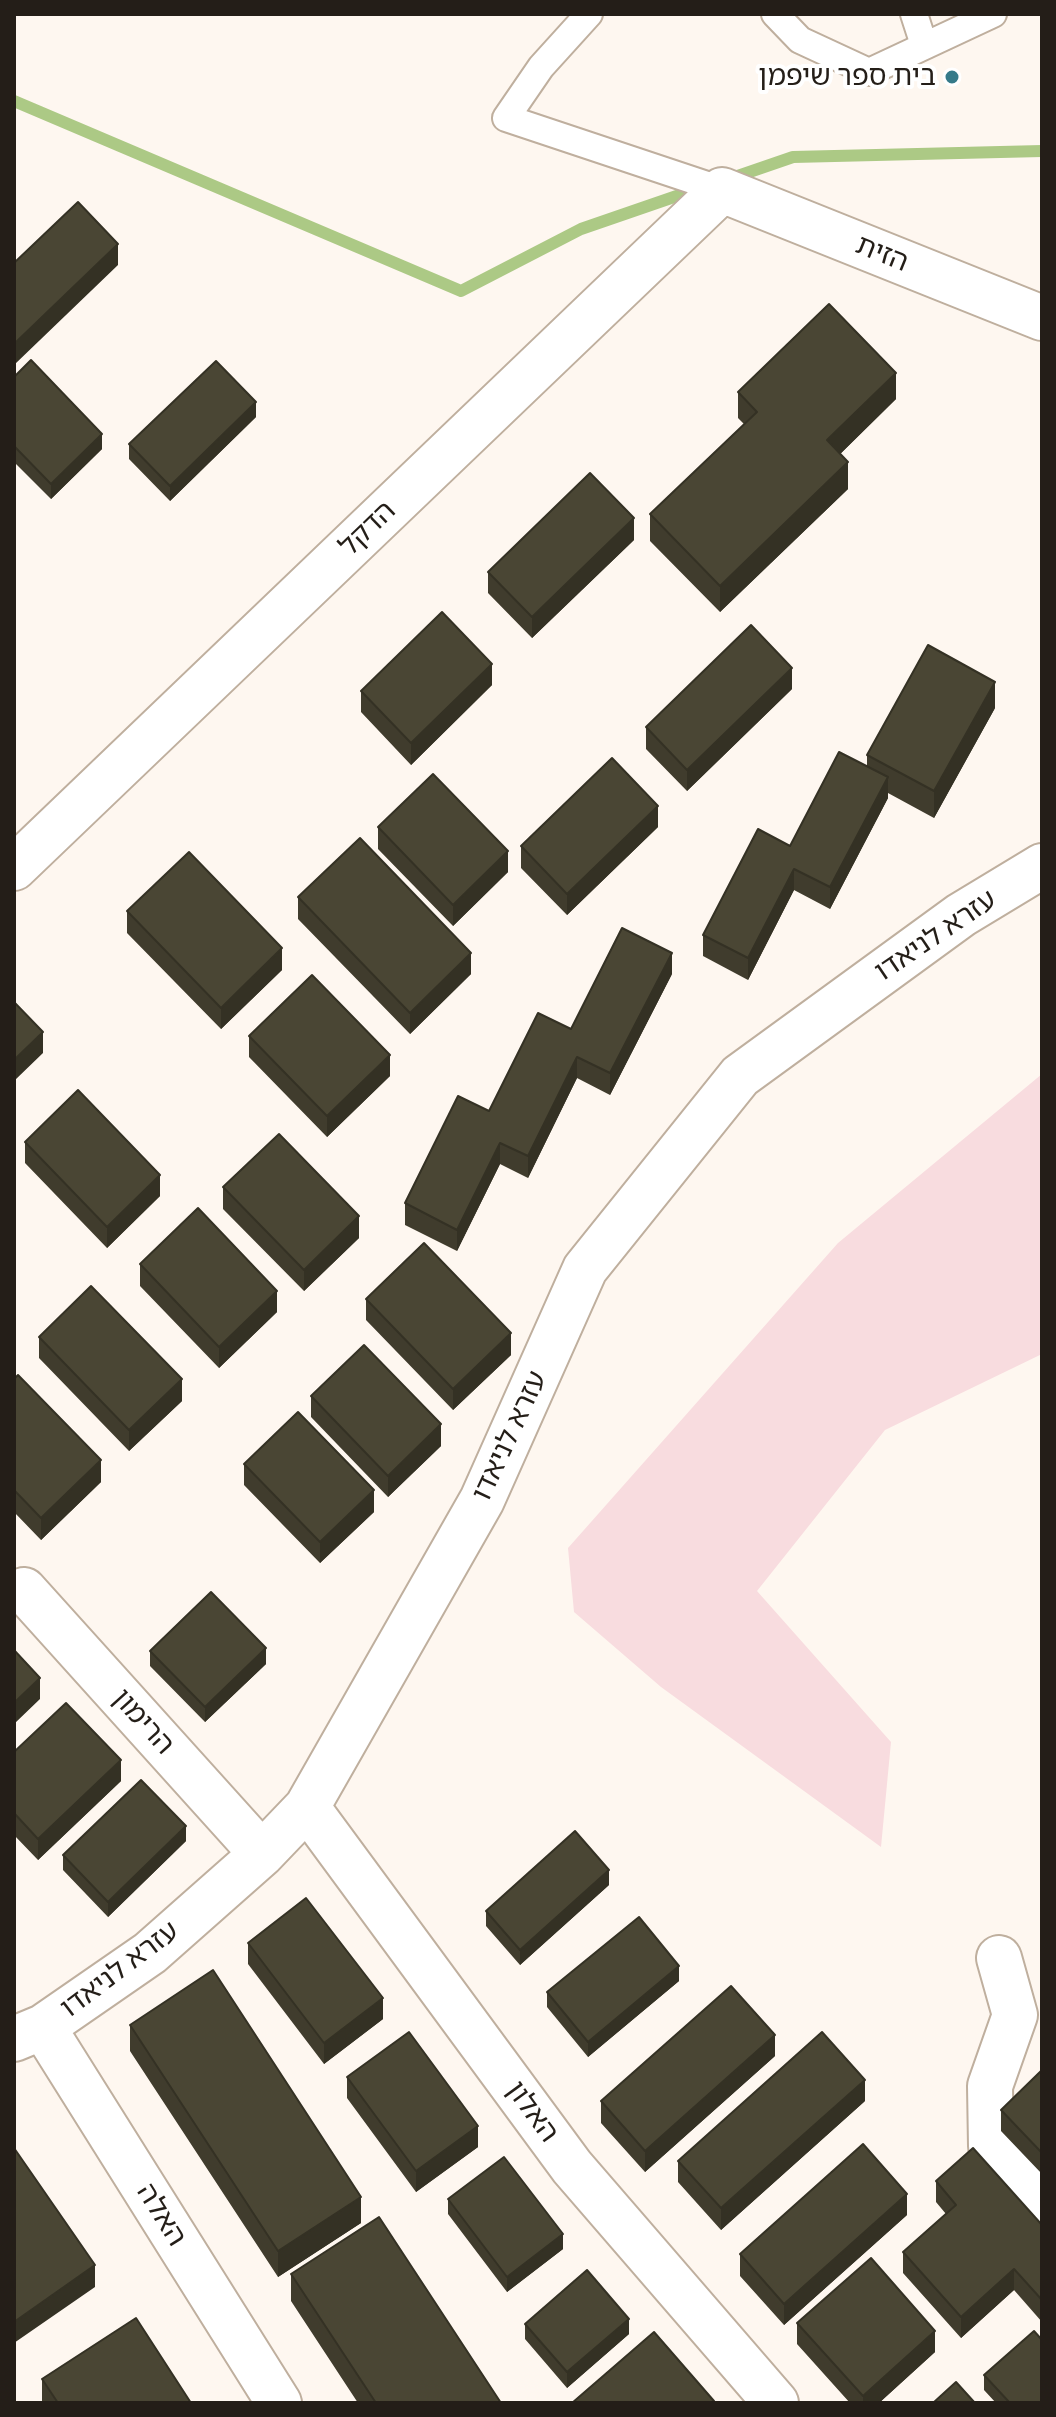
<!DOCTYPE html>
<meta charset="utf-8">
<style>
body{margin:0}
#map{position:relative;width:1056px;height:2417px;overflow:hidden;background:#fef7f0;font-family:"IBM Plex Sans",sans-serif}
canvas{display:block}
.frame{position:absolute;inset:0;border:16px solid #241e18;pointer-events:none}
</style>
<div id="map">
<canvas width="1056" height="2417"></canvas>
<div class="frame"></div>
</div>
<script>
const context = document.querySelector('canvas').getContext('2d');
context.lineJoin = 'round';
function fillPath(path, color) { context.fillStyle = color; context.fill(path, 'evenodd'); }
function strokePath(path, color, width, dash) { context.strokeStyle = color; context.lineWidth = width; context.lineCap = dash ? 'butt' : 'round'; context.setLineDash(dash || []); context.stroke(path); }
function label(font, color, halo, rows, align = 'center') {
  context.font = font + ' "IBM Plex Sans","Noto Sans Hebrew",sans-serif'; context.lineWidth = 8; context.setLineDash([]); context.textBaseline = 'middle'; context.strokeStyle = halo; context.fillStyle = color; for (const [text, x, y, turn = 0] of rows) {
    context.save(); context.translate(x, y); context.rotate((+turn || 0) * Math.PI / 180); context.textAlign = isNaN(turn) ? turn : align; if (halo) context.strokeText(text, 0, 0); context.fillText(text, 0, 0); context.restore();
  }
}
fillPath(new Path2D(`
 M1042,1074v280l-157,76 -128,161 134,151 -10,105 -220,-160 -87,-75 -6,-64 270,-305z`), '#f8dcdf');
strokePath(new Path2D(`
 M14,101l447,190 120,-62 119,-41
 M729,179l64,-22 249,-6`), '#acc985', 12);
const lane = new Path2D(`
 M589,14l-48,53 -35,51 216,72
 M775,14l25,26 69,32 124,-58
 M914,14l10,31`);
const street = new Path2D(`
 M14,868l708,-678 320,128
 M24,1590l238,264
 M307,1807l265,360 204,236
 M999,1958l16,57 -25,71 1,60 51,55
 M43,2027l236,376
 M14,2039l29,-12 107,-74 112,-99 45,-47 175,-307 103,-231 155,-193 221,-161 81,-49`);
strokePath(lane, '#bfaf9e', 30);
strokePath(street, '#bfaf9e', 48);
strokePath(lane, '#fff', 26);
strokePath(street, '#fff', 44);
fillPath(new Path2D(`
 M14,377l88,72 -51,50 -37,-37z
 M738,392l158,7 -56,55 8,35 -128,123 -70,-71v-27l94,-90 -6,-6z
 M256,417l-86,84 -41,-42v-15z
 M634,540l-102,98 -44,-45v-21z
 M492,685l-81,80 -50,-53v-21z
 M792,689l-105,102 -41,-42v-22z
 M995,708l-61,110 -46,-25v5l-58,111 -36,-19 -46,90 -45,-24v-21l164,-168v-12z
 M378,827l130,45 -55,54 -75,-77z
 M658,827l-91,88 -46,-47v-22z
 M298,897l173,77 -61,60 -112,-115z
 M127,911l155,59 -61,59 -94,-96z
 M672,974l-62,121 -33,-17 -49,100 -28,-14 -43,87 -52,-26v-22l84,-92 82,-82z
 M249,1036l141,40 -63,61 -78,-80z
 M25,1142l135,54 -53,52 -82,-85z
 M223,1187l136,51 -55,53 -81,-82z
 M140,1264l137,48 -58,56 -79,-82z
 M366,1299l145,56 -58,55 -87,-90z
 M39,1337l143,64 -53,50 -90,-93z
 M14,1379l87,103 -60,58 -27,-28z
 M311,1396l130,50 -53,51 -77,-80z
 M244,1464l130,48 -54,51 -76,-78z
 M150,1651l116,13 -61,58 -55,-56z
 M14,1752l107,29 -83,79 -24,-25z
 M186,1841l-78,76 -45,-47v-15z
 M609,1885l-89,80 -34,-39v-15z
 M248,1943l135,76 -59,45 -76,-100z
 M679,1981l-91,76 -41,-50v-15z
 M130,2025l231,198 -83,54 -148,-226z
 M775,2056l-130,116 -44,-49v-22z
 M1042,2070v104l-41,-43v-21z
 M347,2077l131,70 -62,45 -69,-94z
 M865,2101l-144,129 -43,-48v-21z
 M936,2181l106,44v97l-28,-32 -53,48 -58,-65v-21l43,-38 -10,-12z
 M448,2199l115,50 -56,43 -59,-78z
 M907,2215l-123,110 -44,-49v-22z
 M291,2274l210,129h-143l-67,-102z
 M797,2323l138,29 -56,51h-29l-53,-59z
 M525,2324l104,10 -62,54 -42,-49z
 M984,2375l58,28h-46l-12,-13z
 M42,2379l149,24h-147l-2,-2z`), '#403c2d');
fillPath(new Path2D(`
 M118,244v21l-104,100v-21z
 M896,373v26l-69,68v-27z
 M256,402v15l-86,84v-15z
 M102,434v15l-51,50v-15z
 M848,462v27l-128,123v-26z
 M634,518v22l-102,98v-21z
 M492,664v21l-81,80v-22z
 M792,668v21l-105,102v-21z
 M995,682v26l-61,110v-27z
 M888,777v21l-58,111v-22z
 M658,806v21l-91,88v-21z
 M508,851v21l-55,54v-21z
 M794,869v21l-46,90v-22z
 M282,948v22l-61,59v-21z
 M471,953v21l-61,60v-21z
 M672,953v21l-62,121v-22z
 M43,1032v21l-29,28v-21z
 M390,1055v21l-63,61v-21z
 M577,1057v21l-49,100v-22z
 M500,1143v21l-43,87v-21z
 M160,1175v21l-53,52v-21z
 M359,1216v22l-55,53v-21z
 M277,1291v21l-58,56v-21z
 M511,1333v22l-58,55v-21z
 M182,1379v22l-53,50v-21z
 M441,1424v22l-53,51v-21z
 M101,1460v22l-60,58v-22z
 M374,1490v22l-54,51v-21z
 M266,1648v16l-61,58v-15z
 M40,1678v21l-26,25v-21z
 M121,1760v21l-83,79v-21z
 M186,1826v15l-78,76v-15z
 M609,1870v15l-89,80v-15z
 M679,1966v15l-91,76v-15z
 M383,1998v21l-59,45v-21z
 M775,2035v21l-130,116v-21z
 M865,2080v21l-144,129v-22z
 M478,2126v21l-62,45v-21z
 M907,2194v21l-123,110v-21z
 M361,2197v26l-83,54v-26z
 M563,2234v15l-56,43v-15z
 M95,2265v22l-81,56v-21z
 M1014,2269v21l-53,48v-21z
 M629,2319v15l-62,54v-16z
 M935,2331v21l-56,51h-16v-7z`), '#343124');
const building = new Path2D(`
 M78,202l40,42 -104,100v-81z
 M829,304l67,69 -69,67 21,22 -128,124 -70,-72 107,-102 -19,-20z
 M31,360l71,74 -51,50 -37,-38v-69z
 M216,361l40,41 -86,84 -41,-42z
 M590,473l44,45 -102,99 -44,-45z
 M442,612l50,52 -81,79 -50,-52z
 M751,625l41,43 -105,102 -41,-43z
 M928,645l67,37 -61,109 -67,-36z
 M839,752l49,25 -58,110 -36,-18 -46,89 -45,-23 55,-106 32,17z
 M612,758l46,48 -91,88 -46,-48z
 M433,774l75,77 -55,54 -75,-78z
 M360,838l111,115 -61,60 -112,-116z
 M189,852l93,96 -61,60 -94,-97z
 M622,928l50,25 -62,120 -33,-16 -49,99 -28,-13 -43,87 -52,-27 53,-107 31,15 49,-98 33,16z
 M312,975l78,80 -63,61 -78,-80z
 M14,1002l29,30 -29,28z
 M78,1090l82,85 -53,52 -82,-85z
 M279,1134l80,82 -55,54 -81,-83z
 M198,1208l79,83 -58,56 -79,-83z
 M424,1243l87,90 -58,56 -87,-90z
 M91,1286l91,93 -53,51 -90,-93z
 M364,1345l77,79 -53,52 -77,-80z
 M18,1375l83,85 -60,58 -27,-28v-111z
 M298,1412l76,78 -54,52 -76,-78z
 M211,1592l55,56 -61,59 -55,-56z
 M14,1650l26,28 -26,25z
 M66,1703l55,57 -83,79 -24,-26v-61z
 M141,1780l45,46 -78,76 -45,-47z
 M575,1831l34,39 -89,80 -34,-39z
 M306,1898l77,100 -59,45 -76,-100z
 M639,1917l40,49 -91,76 -41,-50z
 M213,1970l148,227 -83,54 -148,-226z
 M731,1986l44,49 -130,116 -44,-50z
 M409,2032l69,94 -62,45 -69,-94z
 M822,2032l43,48 -144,128 -43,-47z
 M1042,2070v83l-41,-43z
 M863,2144l44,50 -123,110 -44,-50z
 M14,2148l81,117 -81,57z
 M973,2148l69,77v75l-28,-31 -53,48 -58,-65 53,-47 -20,-24z
 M504,2157l59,77 -56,43 -59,-78z
 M379,2217l122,186h-125l-85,-129z
 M871,2258l64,73 -72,65 -66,-73z
 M587,2270l42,49 -62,53 -42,-48z
 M136,2318l55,85h-133l-16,-24z
 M1034,2331l8,9v63h-32l-26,-28z
 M654,2332l60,69 -3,2h-139z
 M956,2382l19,21h-42z`);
fillPath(building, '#4a4634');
strokePath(building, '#343124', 2);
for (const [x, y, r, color] of [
 [952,77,8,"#367a89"]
]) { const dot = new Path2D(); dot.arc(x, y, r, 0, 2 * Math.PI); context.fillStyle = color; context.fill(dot); strokePath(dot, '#fff', 3); }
label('28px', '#241e18', '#fff', [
 ["בית ספר שיפמן",936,77]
], 'right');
label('28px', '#241e18', '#fff', [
 ["הזית",882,254,22],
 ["הדקל",368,529,-44],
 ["עזרא לניאדו",936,936,-34],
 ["עזרא לניאדו",510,1436,-65],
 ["הרימון",143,1722,48],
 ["עזרא לניאדו",120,1970,-37],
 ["האלון",532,2112,54],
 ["האלה",161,2215,58]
]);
</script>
